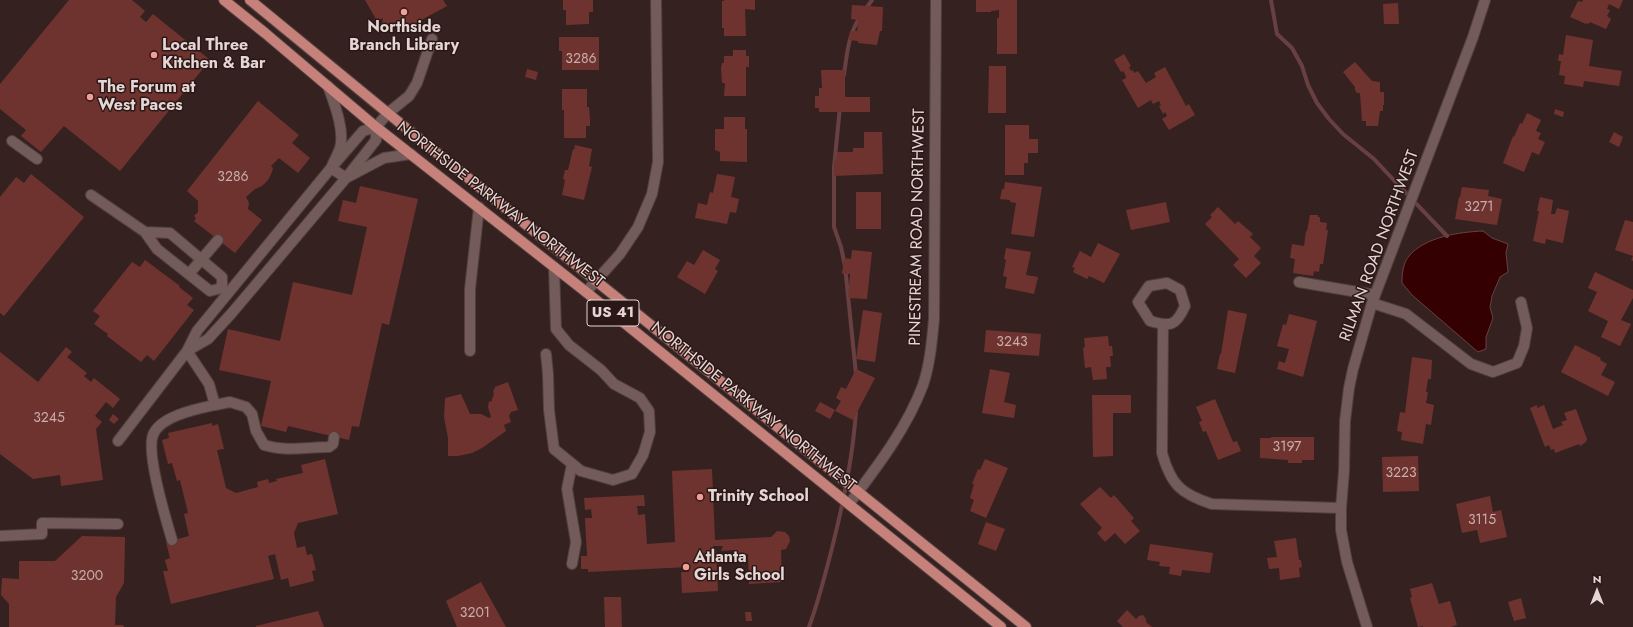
<!DOCTYPE html>
<style>
body{margin:0}
#map{position:relative;width:1633px;height:627px;overflow:hidden;background:#352220;font-family:Jost,sans-serif}
canvas{display:block}
.north{position:absolute;left:1577px;top:571px;width:40px;height:40px;-webkit-text-stroke:3px #2b1816;paint-order:stroke;rotate:0deg;font-size:11px;font-weight:700;line-height:16px;text-align:center;color:#e4d6d4}
.north::after{content:'';display:block;margin:auto;width:14px;height:18px;background:#e4d6d4;clip-path:polygon(50% 0,100% 100%,50% 72%,0 100%)}
</style>
<div id="map">
<canvas width="1633" height="627"></canvas>
<div class="north">N</div>
</div>
<script>
const context = document.querySelector('canvas').getContext('2d');
context.lineJoin = 'round';
function fillPath(path, color) { context.fillStyle = color; context.fill(path, 'evenodd'); }
function strokePath(path, color, width, dash) { context.strokeStyle = color; context.lineWidth = width; context.lineCap = dash ? 'butt' : 'round'; context.setLineDash(dash || []); context.stroke(path); }
function label(font, color, halo, rows, align = 'center') {
  context.font = font + ' Jost,sans-serif'; context.lineWidth = 3; context.setLineDash([]); context.textBaseline = 'middle'; context.strokeStyle = halo; context.fillStyle = color; for (const [text, x, y, turn = 0] of rows) {
    context.save(); context.translate(x, y); context.rotate((+turn || 0) * Math.PI / 180); context.textAlign = isNaN(turn) ? turn : align; if (halo) context.strokeText(text, 0, 0); context.fillText(text, 0, 0); context.restore();
  }
}
const water = new Path2D(`
 M1483,231l9,7 16,6 -2,9 2,19 -8,5 -8,19 -2,11 3,11 -7,19v12l-8,3 -66,-57 -10,-12c0,-9 1,-20 7,-27 16,-19 50,-24 74,-25z`);
fillPath(water, '#340002');
strokePath(water, '#694041', 1);
strokePath(new Path2D(`
 M1271,0l6,34 15,14 10,18 6,19 9,18 12,16 14,15 31,25 14,15 59,62
 M865,10l7,-10
 M844,75c3,-21 4,-40 16,-58
 M840,107l-6,60v60l7,20 4,19 11,108
 M809,627c10,-27 17,-55 24,-83 11,-44 20,-88 23,-133`), '#694041', 4);
fillPath(new Path2D(`
 M69,0h63l13,11 -5,6 6,5 7,-8 57,46 -90,111 -56,-45 -23,26 -20,-16 5,-6 -26,-21v-25z
 M365,0h78l4,6 -44,24 -5,-8 -1,4 -15,-2 1,-6 -6,3z
 M563,0h30v12h-4v12l-23,1v-15h-3z
 M724,0h31v10l-10,-1 1,27h-22v-8h-2v-27h2z
 M976,0h41v54h-20v-36h2v-8l-8,1v1h-15z
 M1583,0h40l-4,9 -10,-5 -2,5 3,1 -3,6 4,3 -5,10 -16,-7 -1,2 -3,-1v1l-16,-7 8,-16 4,1z
 M1398,3l1,21h-15l-1,-20z
 M852,5l31,2 -1,24h-2l-3,14 -19,-2v-2l-9,-1 1,-9h7l1,-11 -7,-1z
 M1566,35l27,5 -4,26 33,5 -3,15 -35,-5 -1,6 -19,-3 1,-8 -6,-1 2,-14h-3l1,-7 4,1z
 M559,37h40v33h-37v-19h-3z
 M733,50h13v6h3v11h-3v29h-22l1,-13h-3l-1,-14 1,-6h2v-7h9z
 M1124,54l7,12 -2,1 2,4 2,-1 1,3 4,-2 8,12 10,-6 -2,-4 11,-6 21,39 3,-2 6,11 -26,15 -7,-11 5,-3 -2,-4 -2,2 -4,-8 2,-1 -2,-4 -6,3 -2,-4 -13,8 -16,-28 4,-2 -1,-4 -2,-3 -2,1 -7,-12z
 M1355,62l17,19 8,1v10h4v13h-1v6h-3l-2,15h-12v-5h-4l-2,-28h-3l-2,-3v-3l-12,-15z
 M989,66h17v47h-18z
 M527,69l11,3 -2,8 -11,-3z
 M821,70h24v27h25v15h-51v-4h-4v-12h4v-8h3z
 M562,89h25v18h2l1,13v6h-4v12h-22v-28h-2z
 M258,101l41,34 -7,8 18,15 -12,15 -19,-15 -8,8 2,2 -1,4 -4,8 -6,6 -7,3 -9,8 3,6 -1,6 14,11 -27,33 -41,-32 2,-3 -2,-2 4,-4v-11l-11,-10z
 M1555,109l9,3 -1,5 -9,-3z
 M1527,113l14,7 -5,11 5,2 -3,6 7,3 -6,13 -7,-3 -8,20 -21,-9 10,-27 1,1 6,-14 2,1z
 M724,117h21v12h2v33l-27,-1v-9l-5,-2v-21h9z
 M1005,125h24v14h9v14h-10v10h-4v12h-19z
 M864,132h18l1,42 -49,2v-15h3v-9h16v-4h11z
 M1614,132l9,5 -4,10 -10,-5z
 M575,145l17,4 -3,17 3,1 -8,33 -22,-5 3,-15 -2,-1 2,-9h3l5,-21 1,1z
 M31,174l53,43 -80,99 -4,-3v-116l16,-20 8,6z
 M717,174l18,3 -4,20 8,2 -3,14 -6,-1 -3,12 -32,-6 3,-15 9,2 3,-13 3,1z
 M1005,182l37,5 -8,50 -23,-3 5,-31 -6,-1v-2l-10,-1 2,-10h2z
 M360,186l58,13 -29,126 -7,-2 -23,104 -7,-1 -3,14 -61,-14 -2,6 -25,-6 10,-45 -52,-11 9,-41 52,12 13,-59 59,13 15,-68 -29,-6 5,-21 13,3z
 M1462,187l27,3 -1,6 14,3 -5,26 -42,-6 4,-22h1z
 M856,192h25v37h-25z
 M1540,197l13,3 -2,14h4l2,-6 12,3 -6,32 -17,-4 -1,5 -12,-3 6,-30h-2z
 M1166,202l4,20 -39,8 -5,-20z
 M1218,207l17,17 3,-3 15,13 -3,3 11,11 -7,8 7,7 -15,15 -13,-13 6,-6 -34,-35 7,-7 -2,-2z
 M1310,215h8v2h2v5l7,1 -1,7h2l-5,34h-3l-1,8 -5,-1 -1,5 -20,-3 2,-14 -5,-1 2,-14 12,2 2,-15h1z
 M1625,220l8,2v39l-2,-1 2,-4 -18,-6z
 M1098,243l22,11 -16,29 -15,-7 -2,3 -14,-7 2,-4 -3,-1 8,-16 11,6z
 M1006,248l25,4 -5,23 12,2 -4,17 -29,-6 2,-11 -4,-1 3,-16 -2,-1z
 M703,250l17,10 -5,9 3,2 -13,23 -28,-17 10,-16 7,4z
 M852,250l20,2 -5,47 -19,-1 2,-24h-8l2,-16 7,1z
 M145,260l35,26 -1,1 14,11 -6,7 7,5 -40,51 -7,-6 -6,7 -34,-26 1,-2 -14,-10 6,-8 -7,-5 39,-49 8,5z
 M1595,272l38,18v8l-12,22 10,4 -11,22 -19,-9 7,-16 -20,-10 9,-19 -9,-4z
 M863,310l19,3 -7,49 -19,-3z
 M1228,310l19,4 -12,59 -18,-4 3,-15h1z
 M1289,314l28,7 -14,56 -26,-8 2,-8 6,2 4,-14 -12,-3 6,-22 3,1z
 M986,330l55,4 -2,22 -55,-4z
 M1108,336l1,10h3l1,10h-3l1,11h-5l1,12 -14,1 -2,-13 -6,1 -2,-20 2,-1 -1,-9z
 M1575,345l26,13 -1,2 7,4 -6,11 14,7 -7,14 -47,-24z
 M66,347l6,5 -5,5 20,16 -3,3 7,6 3,-4 26,21 -7,9 -7,-6 -11,14 7,6 -6,7 7,51 -42,6 -1,-11 -27,4 -33,-25v-102l38,30z
 M1412,357l20,3 -1,19h-3l-2,13h2l-2,11 8,2 -3,20 -5,-1 -3,20 -22,-4 1,-8 -5,-1 3,-19 5,1z
 M856,369l19,9 -22,42 -18,-9 6,-10 -5,-3 5,-11 5,2z
 M990,369l20,4 -6,29 12,3 -2,13 -32,-5z
 M508,382l10,28 -7,2 -2,4 2,6 -7,3 2,6 -24,17 -10,5 -14,3h-10v-18l-4,-21 1,-19 16,-4 9,20h11l8,4 2,-1 -3,-10 1,-6 2,1 3,-8 -1,-2 2,-5z
 M1092,395h39v18h-18v43l-20,1z
 M1215,399l18,43 4,-1 4,10 -23,9 -12,-29 -3,1 -4,-10 3,-1 -6,-14z
 M820,402l15,8 -5,9 -15,-8z
 M1537,405v3l7,-3 9,24 10,-4 -2,-3 6,-2 -3,-7 12,-4 11,30 -1,3 -6,4 -1,-2 -24,9 -1,-4 -3,1 -2,-5 -4,2 -15,-39z
 M113,414l6,5 -5,5 -5,-4z
 M212,423v3l6,-2 6,25 -7,1 9,38 10,5 22,-6 -1,-5 11,-3 1,4 8,-2 -1,-2 27,-6 -2,-8 24,-6 13,55 -40,9 -4,10 3,15 8,-2 2,9 5,-1 4,16 -4,1 2,10 -24,6 -2,-9 -7,2 -6,-26 -7,2 6,23 -103,25 -8,-33h5l-3,-11 5,-2 -4,-16 23,-6 -5,-22 4,-1 -8,-33 -3,1 -5,-18 -4,1 -6,-24 7,-2 -1,-5z
 M1271,437h43v23h-12v3h-14v-3l-28,-2v-20h11z
 M1418,456l1,35 -36,1 -1,-35z
 M985,459l23,9 -22,50 -16,-7 4,-11 -4,-2 4,-14h-2l6,-15 2,1z
 M712,469l3,71 56,-3 6,-6 8,1 4,4 1,5 -4,8 -5,1 1,32 -33,2 -1,-30 -14,1v-5l-13,1 2,-5h-10v3h3l2,42 -36,2 -1,-21h8l-1,-5 -100,5v-3h-7v-13h6l-2,-38h7l-1,-9 -6,1 -1,-12 60,-3 1,11h-8l1,9 7,-1 2,30 28,-2 -3,-71z
 M1100,487l11,11 3,-3 20,23 -3,3 9,10 -15,13 -10,-11 -10,9 -8,-9 5,-5 -22,-24z
 M1490,496l3,16 8,-2 6,27 -27,6 -3,-13 -15,3 -6,-29z
 M986,522l19,7 -9,22 -18,-7z
 M82,536l43,1 -1,46 -8,14 -1,28h8l1,2h-115v-23l-8,-9 1,-17 17,1v-18h36z
 M1296,538l3,22h2l1,7 -3,1 1,9 -20,3 -1,-12 -10,1 -2,-11 10,-1 -3,-16z
 M1150,544l63,9 -3,20 -28,-3 -1,6 -12,-2 1,-7 -11,-1 1,-4 -13,-2z
 M481,582l25,45h-49l-11,-26z
 M1432,583l7,21 11,-3 7,24 -6,2h-28v-1l-5,1 -8,-29 2,-1 -2,-8z
 M604,597h17l1,30h-17z
 M1521,598l5,20 -12,3 -6,-19z
 M1127,610l9,9 3,-3 4,-1 3,4v3l6,5h-29l-6,-6z
 M318,611l6,16h-68v-1z
 M745,612h6l1,9h-6z`), '#6f332f');
const minor = new Path2D(`
 M376,127v13l-30,38 -15,-10 32,-37 13,-4 12,-14 21,-17 8,-13 15,-44
 M12,141l25,18
 M91,195l54,37 12,17 53,42 12,-3
 M145,232l25,1 52,44v11
 M189,274l29,-34
 M1299,282l76,13
 M1167,283l13,7 5,16c-9,20 -14,21 -35,15l-12,-19 11,-16z
 M586,292l34,-38 18,-27 14,-33 6,-32 -2,-162
 M1372,303l34,11 65,50 22,8 24,-9 7,-17 3,-18 -6,-26
 M1163,325l-1,128c9,32 19,41 50,51l129,4
 M187,351l21,-12 23,-25 115,-136 38,-20 27,-4
 M187,351l22,33 6,21 15,-3 16,5 6,7 4,17 8,14c22,7 43,2 65,2l4,-3 1,-7
 M470,351v-62l9,-82
 M546,354l2,20 1,36 5,39 27,22 32,9 19,-6 11,-19 7,-23 -1,-21 -9,-13 -26,-14 -13,-14 -32,-25 -13,-16 -2,-62
 M118,441l69,-90 10,-20 134,-163c3,-7 7,-14 9,-20 5,-18 -6,-45 -12,-62
 M849,504c28,-37 58,-76 74,-119 7,-21 9,-44 11,-66l2,-319
 M0,536l42,-2v-11l76,1
 M172,540c-6,-20 -26,-87 -19,-105 7,-19 44,-26 62,-30
 M572,564l4,-22 -9,-53 5,-25
 M1367,627l-20,-65 -6,-32v-22l3,-37 1,-50 4,-33 4,-19 19,-66 101,-266 12,-37`);
const major = new Path2D(`
 M224,0l41,33 111,94 210,165 415,335
 M250,0l156,128 620,499`);
strokePath(minor, '#50403e', 12);
strokePath(major, '#50403e', 12);
strokePath(minor, '#725b59', 10);
strokePath(major, '#c6817b', 10);
for (const [x, y, r, color] of [
 [404,12,4,"#f59c94"],
 [154,55,4,"#f59c94"],
 [90,97,4,"#f59c94"],
 [700,497,4,"#f59c94"],
 [686,567,4,"#f59c94"]
]) { const dot = new Path2D(); dot.arc(x, y, r, 0, 2 * Math.PI); context.fillStyle = color; context.fill(dot); strokePath(dot, '#2b1816', 1.5); }
label('14px', '#c7adab', null, [
 ["3286",581,60],
 ["3286",233,178],
 ["3271",1479,208],
 ["3243",1012,343],
 ["3245",49,419],
 ["3197",1287,448],
 ["3223",1401,474],
 ["3115",1482,521],
 ["3200",87,577],
 ["3201",475,614]
]);
for (const [x, y, w] of [
 [613,313,52]
]) { const box = new Path2D(); box.roundRect(x - w / 2, y - 13, w, 26, 3); context.fillStyle = '#2b1816'; context.fill(box); strokePath(box, '#e4d6d4', 1); }
label('bold 15px', '#e4d6d4', null, [
 ["US 41",613,313]
]);
label('bold 16px', '#e4d6d4', '#2b1816', [
 ["Northside",404,28,"center"],
 ["Branch Library",404,46,"center"],
 ["Local Three",162,46],
 ["Kitchen & Bar",162,64],
 ["The Forum at",98,88],
 ["West Paces",98,106],
 ["Trinity School",708,497],
 ["Atlanta",694,558],
 ["Girls School",694,576]
], 'left');
label('16px', '#e4d6d4', '#2b1816', [
 ["NORTHSIDE PARKWAY NORTHWEST",500,205,38],
 ["PINESTREAM ROAD NORTHWEST",918,227,-89],
 ["RILMAN ROAD NORTHWEST",1380,246,-70],
 ["NORTHSIDE PARKWAY NORTHWEST",753,407,39]
]);
</script>
